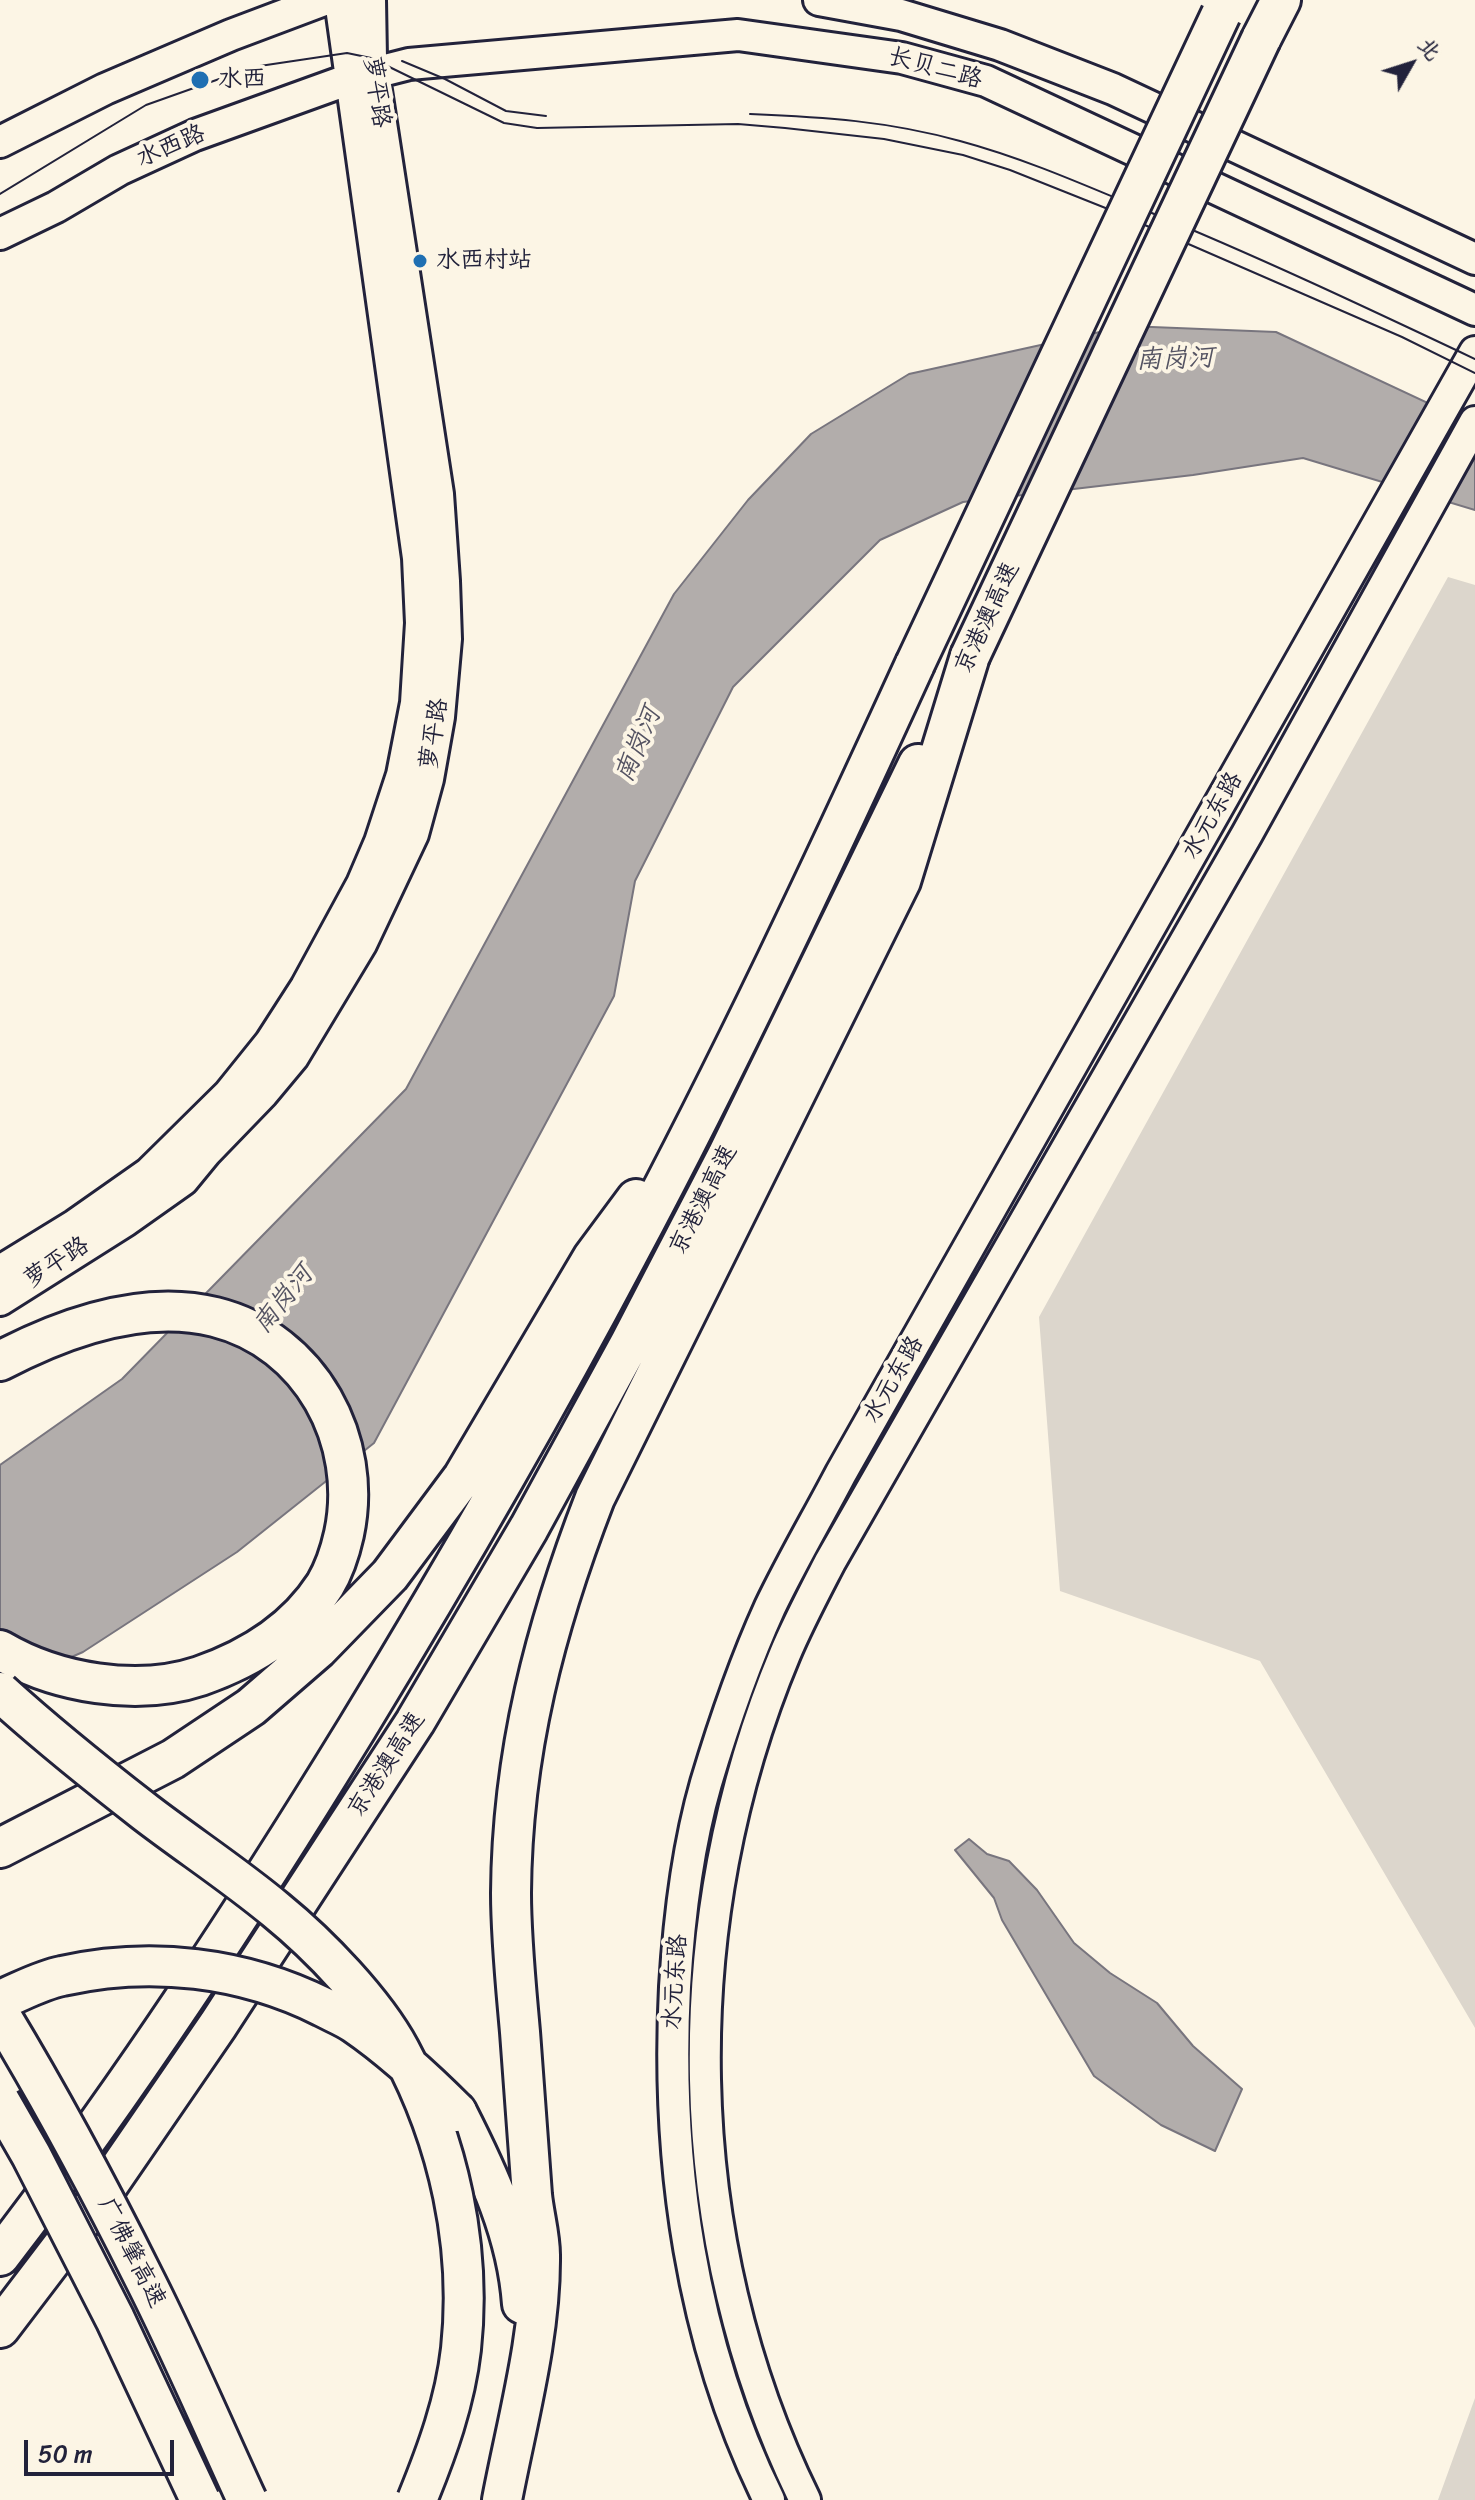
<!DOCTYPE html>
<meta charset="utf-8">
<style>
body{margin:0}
#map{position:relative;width:1475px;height:2500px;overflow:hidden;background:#fcf5e5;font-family:Sriracha,"LXGW WenKai TC",sans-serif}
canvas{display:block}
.north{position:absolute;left:1371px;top:24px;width:80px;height:80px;-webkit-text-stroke:6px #fcf5e5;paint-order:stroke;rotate:51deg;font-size:22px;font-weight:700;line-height:32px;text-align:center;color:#22223b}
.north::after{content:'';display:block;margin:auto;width:28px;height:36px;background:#22223b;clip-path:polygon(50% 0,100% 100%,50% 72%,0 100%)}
.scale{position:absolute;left:24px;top:2440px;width:150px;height:36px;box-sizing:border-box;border:4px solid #22223b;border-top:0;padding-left:10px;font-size:24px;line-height:28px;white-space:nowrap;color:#22223b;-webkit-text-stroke:6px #fcf5e5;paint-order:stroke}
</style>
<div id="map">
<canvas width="1475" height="2500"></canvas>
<div class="north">北</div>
<div class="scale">50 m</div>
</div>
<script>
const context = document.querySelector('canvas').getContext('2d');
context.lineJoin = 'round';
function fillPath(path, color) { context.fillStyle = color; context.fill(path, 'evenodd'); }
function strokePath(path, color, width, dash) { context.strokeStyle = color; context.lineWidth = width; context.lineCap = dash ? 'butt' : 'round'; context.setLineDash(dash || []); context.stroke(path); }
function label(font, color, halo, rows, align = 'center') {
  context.font = font + ' Sriracha,"LXGW WenKai TC",sans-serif'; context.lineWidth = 8; context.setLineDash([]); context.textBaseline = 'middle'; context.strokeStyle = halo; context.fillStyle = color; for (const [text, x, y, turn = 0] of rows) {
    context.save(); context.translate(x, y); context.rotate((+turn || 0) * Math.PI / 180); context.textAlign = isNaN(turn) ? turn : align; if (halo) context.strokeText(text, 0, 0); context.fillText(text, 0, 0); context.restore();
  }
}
fillPath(new Path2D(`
 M1448,577l27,8v1443l-215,-367 -200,-70 -21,-274z
 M1475,2398v102h-37z`), '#dcd6cc');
const water = new Path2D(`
 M1127,326l149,6 199,93v85l-172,-52 -110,17 -230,27 -83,38 -147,147 -98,194 -21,115 -240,447 -137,109 -154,100 -83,36v-223l122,-86 284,-290 268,-495 74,-94 63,-66 98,-60z
 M969,1839l18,15 22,7 28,29 37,53 36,30 47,30 36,43 49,43 -27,62 -54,-26 -67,-49 -92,-156 -8,-22 -39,-48z`);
fillPath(water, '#b2adab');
strokePath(water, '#78757e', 2);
const secondary = new Path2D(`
 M819,0l82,15 99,30 113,44 362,170
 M0,142l105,-53 126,-54 93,-35
 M0,234l56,-27 63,-37 76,-35 155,-56 59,-15 329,-29 164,23 84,23 489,229
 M0,1271l75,-46 74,-52 80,-79 41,-51 36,-56 56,-103 18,-42 22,-67 14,-72 5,-80 -3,-65 -78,-558
 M0,1300l125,-79 58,-41 23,-28 57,-59 30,-36 68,-113 52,-110 15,-55 11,-62 7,-78 -2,-58 -6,-87 -67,-436 -1,-58
 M769,2500c-78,-158 -103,-339 -94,-513 4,-68 12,-138 31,-204 17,-57 39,-121 64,-176 22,-46 48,-90 71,-134l634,-1121
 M805,2500c-128,-260 -132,-579 -20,-846 13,-31 29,-61 45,-92l417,-728 228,-412`);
const highway = new Path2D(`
 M1261,39l20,-39
 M0,1361c63,-33 143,-62 215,-44 96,24 149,124 129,217 -4,18 -10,36 -19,51 -29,45 -76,74 -125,91 -63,21 -144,7 -200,-26
 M0,1848l173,-89 78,-52 67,-58 72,-74 73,-98 130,-220 43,-58
 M457,2112c31,61 60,122 65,192
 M0,2256c130,-169 246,-347 357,-528 95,-156 186,-313 271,-474 103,-193 196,-391 287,-590
 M0,2328l102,-134 116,-169 197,-303 114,-194 101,-185 97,-187 191,-392
 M502,2500c15,-79 39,-164 38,-245 0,-20 -6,-40 -8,-60 -4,-54 -8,-109 -12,-163 -4,-46 -9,-93 -9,-139 1,-140 34,-266 84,-395l306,-617 69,-225`);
strokePath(secondary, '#22223b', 36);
strokePath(highway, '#22223b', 44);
strokePath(secondary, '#fcf5e5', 30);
strokePath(highway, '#fcf5e5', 38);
strokePath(new Path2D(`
 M402,61l43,18 61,32 40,5
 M750,114c74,3 138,7 210,27 63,17 122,43 182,68 113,46 223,98 333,150
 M0,194l146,-89 107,-38 94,-14 24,5 133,65 33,5 201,-4 47,4 99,11 79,16 47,15 98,39 294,128 73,36`), '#22223b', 2);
const highwayBridge = new Path2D(`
 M970,656l291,-617
 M915,664l306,-650
 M0,1692c46,42 96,82 145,120 43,33 89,63 131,98 43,35 98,92 124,140 49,91 72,197 61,299 -6,53 -24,102 -44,151
 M0,2000c20,-8 41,-20 62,-24 89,-20 181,-9 261,31 11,6 22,10 32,17 38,26 70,56 102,88
 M0,2014c52,86 99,174 144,264 37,73 69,148 103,222
 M0,2101l31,54 84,164 85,181`);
strokePath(highwayBridge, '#22223b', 44, []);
strokePath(highwayBridge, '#fcf5e5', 38);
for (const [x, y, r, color] of [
 [200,80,10,"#1f6fb2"],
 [420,261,8,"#1f6fb2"]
]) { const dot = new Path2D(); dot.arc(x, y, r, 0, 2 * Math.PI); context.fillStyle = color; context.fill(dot); strokePath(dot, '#fcf5e5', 3); }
label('24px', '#22223b', '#fcf5e5', [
 ["长贝二路",935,69,15],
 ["萝平路",376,92,82],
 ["水西路",171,147,-23],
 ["京港澳高速",988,618,-65],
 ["萝平路",435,734,-81],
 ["水元东路",1213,816,-60],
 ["京港澳高速",704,1200,-63],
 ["萝平路",57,1263,-33],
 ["水元东路",894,1380,-60],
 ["京港澳高速",387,1765,-57],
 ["水元东路",676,1982,-86],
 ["广佛肇高速",131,2253,63]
]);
label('24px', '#22223b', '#fcf5e5', [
 ["水西",218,80],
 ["水西村站",436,261]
], 'left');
label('italic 26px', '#545362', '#fcf5e5', [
 ["南岗河",1175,360,-2],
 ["南岗河",639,745,-67],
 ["南岗河",284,1300,-51]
]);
</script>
